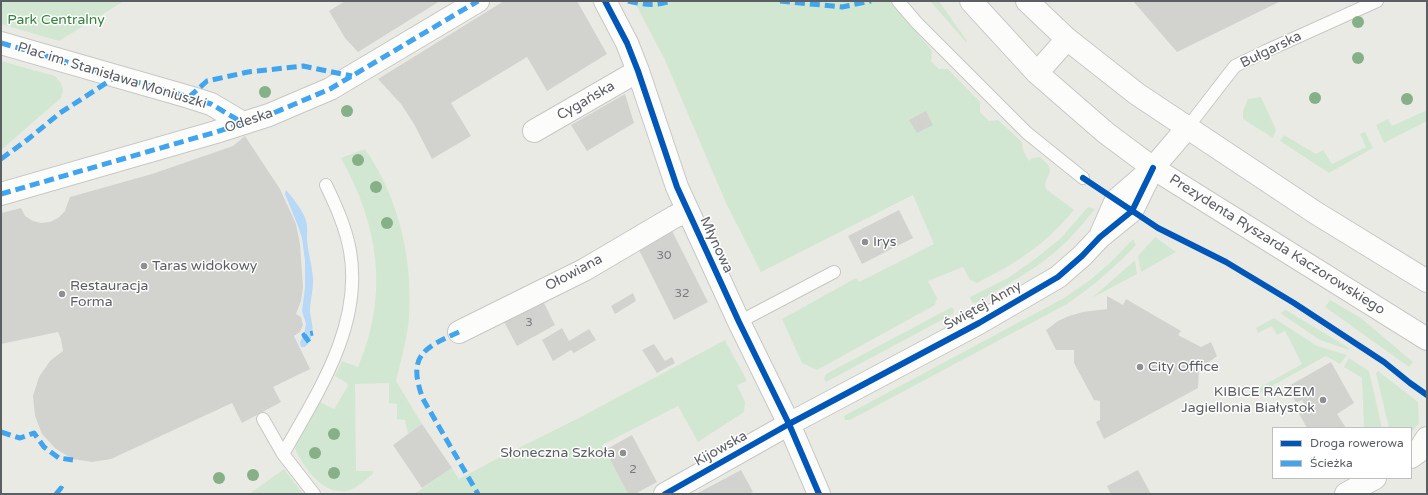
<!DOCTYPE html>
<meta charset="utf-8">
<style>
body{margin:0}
#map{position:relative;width:1428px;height:495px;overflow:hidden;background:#eaeae5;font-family:"Varela Round",sans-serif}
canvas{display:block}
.frame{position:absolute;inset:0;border:2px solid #5b5e63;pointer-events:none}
.legend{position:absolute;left:1272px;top:427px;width:140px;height:52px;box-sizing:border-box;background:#fff;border:1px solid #bdbfc1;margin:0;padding:5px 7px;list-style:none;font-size:12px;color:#5b5e63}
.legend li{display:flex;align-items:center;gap:8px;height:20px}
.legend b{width:20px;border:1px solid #bdbfc1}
</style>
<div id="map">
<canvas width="1428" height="495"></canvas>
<div class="frame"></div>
<ul class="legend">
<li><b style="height:5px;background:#0057b8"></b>Droga rowerowa</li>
<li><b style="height:5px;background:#40a5ee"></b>Ścieżka</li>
</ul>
</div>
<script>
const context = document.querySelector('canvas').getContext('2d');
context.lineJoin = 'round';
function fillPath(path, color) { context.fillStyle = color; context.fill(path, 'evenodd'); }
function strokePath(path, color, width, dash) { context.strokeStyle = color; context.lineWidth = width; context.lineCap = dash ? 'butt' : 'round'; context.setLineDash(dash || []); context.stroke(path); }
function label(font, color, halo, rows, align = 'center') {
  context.font = font + ' "Varela Round",sans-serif'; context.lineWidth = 3; context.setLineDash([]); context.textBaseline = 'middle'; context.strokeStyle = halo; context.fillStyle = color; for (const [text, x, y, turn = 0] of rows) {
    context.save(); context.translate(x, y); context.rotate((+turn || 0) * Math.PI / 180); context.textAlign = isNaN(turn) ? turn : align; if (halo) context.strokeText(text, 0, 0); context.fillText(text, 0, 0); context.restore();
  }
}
fillPath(new Path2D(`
 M1,1h123l-65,40 -58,-17z
 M634,1h256l42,50 -1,10 8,8h9l32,33v10l9,9 9,-1 24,22 1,8 6,11 3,-3 8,-1c3,3 8,6 9,10 4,7 -6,12 -3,22l28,21c-14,16 -28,31 -46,43 -16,12 -34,21 -51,30l-7,-3 -7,-13 -35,14 9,17 -2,7 -118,65 -15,-7 -20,-44 74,-41 3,4 75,-38 -21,-49 -152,77 -35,-69 -61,-143z
 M930,1h9l28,40 -1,1z
 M1,61l54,15 6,7 2,7 -2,8 -60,52z
 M1261,97l15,33 -3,8 -30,-19v-8l5,-12z
 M1427,110v11l-43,22 -8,-18 12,-6 4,7z
 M1365,132l8,16 -44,25 -49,-32 4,-6 32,19 7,-4 9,14 34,-17 -6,-13z
 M365,149c34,49 48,110 44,169 -2,21 -8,42 -13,63l26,43 -14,10 -3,-14 -8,-1v-15l-8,-1v-20l-34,1 1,87h17v3c-8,6 -16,14 -26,17 -25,4 -43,-24 -52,-42l4,-13 21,-34 14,7 14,-23 -1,-3 -12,-7 7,-15 16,6c31,-72 21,-141 -17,-209z
 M1088,207l7,2c-9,11 -18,22 -28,32 -26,26 -60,44 -92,62l-3,-1 -2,-5 38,-19 27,-19 26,-21z
 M1155,237l21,15 -35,20 -3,-16z
 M1133,239l3,6c-22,23 -43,41 -69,59l-217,116h-5l-1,-4 220,-118 26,-18 21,-18z
 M1135,260l2,14 -45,24z
 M1330,300l31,18 52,44 -4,5 -84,-60z
 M952,307l2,3 -1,4 -127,68 -2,-3 2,-5z
 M1286,310l63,38v2l-29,-10 -40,-27z
 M1274,318l43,28 30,9 -7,9 -14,-8 -76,42 -2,-4 54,-30 -17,-33 -8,4 -5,-9 -14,7 -2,-5z
 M725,340l22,41 -10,4 8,17 -1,10 -46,30 -20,-36 -76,39 26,49h-214l38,-26 7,11 47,-25 71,-35z
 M1349,358l20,13 13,57h-18l-2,-50 -18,-11z
 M1378,371l40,31 1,21 -8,10v-5h-22l-13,-55z
 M284,469l19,25h-54z`), '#d2e7d1');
fillPath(new Path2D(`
 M286,190c6,7 18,22 20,31 2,5 1,13 1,18 1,15 6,28 6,43 0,10 -3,19 -3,28 0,8 4,16 2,24 -1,5 -4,10 -7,13h-4l-1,-5 4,-8 2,-10 -4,-13 3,-24v-26l-3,-23 -4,-12 -13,-32z`), '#b7d8f7');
fillPath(new Path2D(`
 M345,1h95l-82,51 -13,-14 -16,-27z
 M504,1h73l30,53 -60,37 -20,-34 -76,46 20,33 -39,23 -18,-35 -13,-20 -23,-25z
 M1133,1h148l-104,51z
 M625,94l9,29 -47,28 -16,-26z
 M926,111l7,14 -16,8 -8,-13z
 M245,136l35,53 16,35 4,20 3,43 -2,14 -5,13 5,3 2,8 -3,7 -6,4 16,33 -37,18 8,15 -39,21 -10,-20 -121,56 -19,3 -19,-3 -17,-10 -14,-15 -7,-18 -2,-20 6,-19 11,-16 13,-10 -2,-12 -3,-7 -57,12v-131l20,-5 4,8 8,5 8,2 9,-1 8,-4 7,-7 5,-14 82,-23 81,-28z
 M899,210l14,28 -51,26 -14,-28z
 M670,227l38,75 -34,18 -38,-76z
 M633,293l3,8 -21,13 -4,-8z
 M1107,296l16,9 3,-6 55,32 -3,4 23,12 10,-5 6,14 -18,14 -1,18 -94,51 -8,-17 4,-2v-19l-6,-1 -20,-37v-13h-18l-10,-20 12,-9 11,-5 14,-4 24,-3z
 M542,299l13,26 -38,21 -14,-26z
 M562,328l7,13 20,-12 7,11 -22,13 -3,-3 -18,11 -11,-21z
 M654,344l11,17 7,-4 3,6 -18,10 -15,-23z
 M1331,362l23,41 -17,11 9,14h-39l-10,-18 8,-4 -3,-6 -6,3 -9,-16z
 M422,424l30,44 -30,20 -29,-43z
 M632,435l25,47 -22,12h-7l-23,-44z
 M741,470l12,22 -4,2h-53z
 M1138,470l13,24h-40l-4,-8z`), '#d2d2cf');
const lane = new Path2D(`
 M898,1l19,22 110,110 56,45
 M1187,128l48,-62 31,-15 111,-50
 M739,322l95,-50
 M263,419l20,35
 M314,494l-31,-40c35,-62 80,-129 67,-203 -4,-23 -14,-45 -24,-66`);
const street = new Path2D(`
 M605,1l22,42 11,28 39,116 62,135 50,102 30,70
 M1,43l188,54 22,7 32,19
 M534,131l104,-60
 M1,194l215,-62 53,-17 61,-26 148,-88
 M1101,234l15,-34 37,-32 34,-40
 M459,332l125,-62 90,-53 13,-6
 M1411,457l7,-5 9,-14
 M665,494l124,-70 190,-101 79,-46 24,-21 18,-19 32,-26 21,-43
 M1346,494l29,-16`);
const secondary = new Path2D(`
 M971,1l66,72 69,60 47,35 274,171
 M1027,1l40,38 70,55 179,119 111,68
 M1037,73l30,-34`);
strokePath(lane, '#c7c7c6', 14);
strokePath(street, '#c7c7c6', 24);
strokePath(secondary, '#c7c8c7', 24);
strokePath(lane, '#fcfcfb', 12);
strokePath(street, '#fcfcfb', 22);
strokePath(secondary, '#fcfcfb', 22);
strokePath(new Path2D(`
 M628,1c18,4 26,5 44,0
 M780,1l62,6 29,-6
 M1,43l188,54 22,7 32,19
 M189,97l18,-16 41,-9 55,-6 49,10
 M1,159l26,-19 33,-27 57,-37
 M1,194l215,-62 53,-17 61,-26 148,-88
 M459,332c-36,16 -52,24 -36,67l55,95
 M309,342l-5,-7 9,-2
 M1,432l19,6 14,-5 10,14 15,11 14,2
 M56,494l5,-6 6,4`), '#40a5ee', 5, [10, 5]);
strokePath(new Path2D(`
 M605,1l22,42 11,28 39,116 62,135 50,102 30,70
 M1083,178l75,50 68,34 68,41 90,59 26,21 17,12
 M665,494l124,-70 190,-101 79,-46 24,-21 18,-19 32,-26 21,-43`), '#0057b8', 6);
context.fillStyle = '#86b088';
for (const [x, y] of [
 [1358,22],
 [1358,58],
 [265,92],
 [1315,98],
 [1407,99],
 [347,111],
 [358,160],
 [376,187],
 [387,223],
 [334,434],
 [315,453],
 [334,473],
 [253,475],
 [219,478]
]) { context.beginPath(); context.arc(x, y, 6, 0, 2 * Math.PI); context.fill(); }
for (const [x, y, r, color] of [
 [865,242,4,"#8d8f90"],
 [144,266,4,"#8d8f90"],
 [62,294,4,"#8d8f90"],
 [1140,367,4,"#8d8f90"],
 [1323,400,4,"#8d8f90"],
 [623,453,4,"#8d8f90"]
]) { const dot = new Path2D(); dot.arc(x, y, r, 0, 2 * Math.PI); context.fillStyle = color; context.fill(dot); strokePath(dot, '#fff', 1.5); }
label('12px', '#7a7c7f', null, [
 ["30",664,256],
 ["32",682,294],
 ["3",529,323],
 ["2",633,470]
]);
label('14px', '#34813c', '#fff', [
 ["Park Centralny",56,20]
]);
label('14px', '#5b5e63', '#fff', [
 ["Bułgarska",1271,50,-26],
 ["Plac im. Stanisława Moniuszki",112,76,17],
 ["Cygańska",586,101,-30],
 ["Odeska",249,121,-19],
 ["Młynowa",716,245,65],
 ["Prezydenta Ryszarda Kaczorowskiego",1277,245,32],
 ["Ołowiana",574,273,-28],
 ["Świętej Anny",983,306,-29],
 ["Kijowska",721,449,-29]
]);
label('14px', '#5b5e63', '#fff', [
 ["Irys",873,242],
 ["Taras widokowy",152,266],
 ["Restauracja",70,286],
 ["Forma",70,302],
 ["City Office",1148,367],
 ["KIBICE RAZEM",1315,392,"right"],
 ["Jagiellonia Białystok",1315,408,"right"],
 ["Słoneczna Szkoła",615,453,"right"]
], 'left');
</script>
